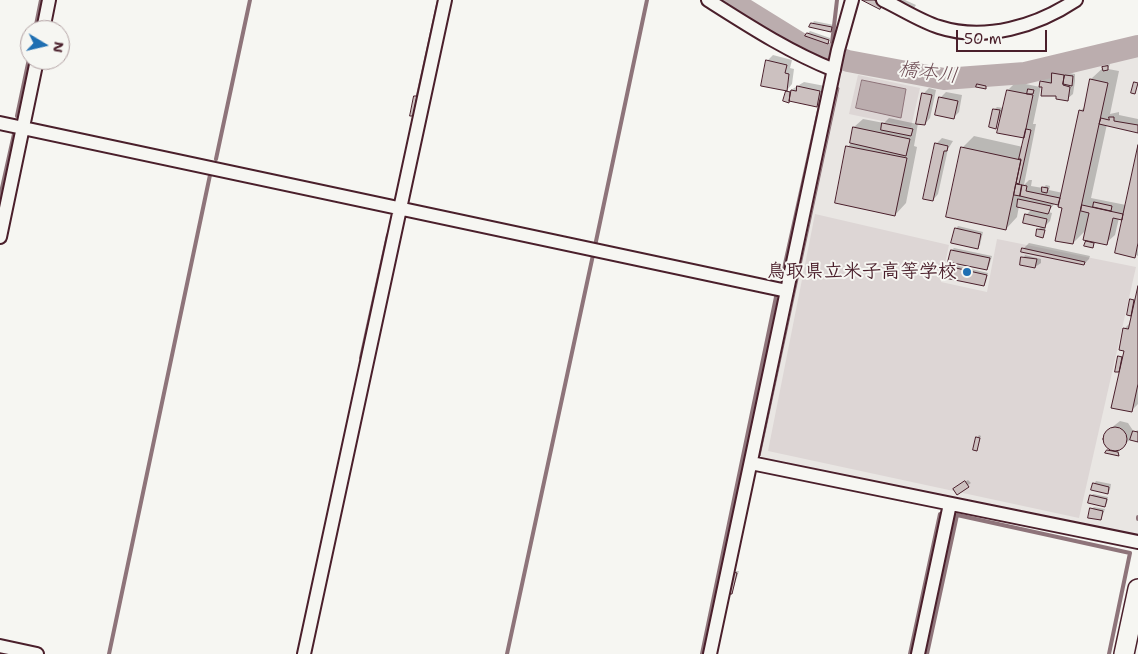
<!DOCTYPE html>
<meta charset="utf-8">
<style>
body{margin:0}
#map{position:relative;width:1138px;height:654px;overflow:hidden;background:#f6f6f2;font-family:"Shantell Sans",sans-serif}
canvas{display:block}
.north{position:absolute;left:20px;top:20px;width:50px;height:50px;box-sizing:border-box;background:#f6f6f2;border:1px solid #b1a0a2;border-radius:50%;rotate:99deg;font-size:14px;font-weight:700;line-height:20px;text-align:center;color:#4a1f2b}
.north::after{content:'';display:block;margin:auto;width:18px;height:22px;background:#1f6fb2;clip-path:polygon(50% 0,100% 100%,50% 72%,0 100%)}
.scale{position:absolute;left:956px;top:30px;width:91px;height:22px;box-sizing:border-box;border:2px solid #4a1f2b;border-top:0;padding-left:6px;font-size:15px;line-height:18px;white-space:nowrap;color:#4a1f2b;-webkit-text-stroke:4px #f6f6f2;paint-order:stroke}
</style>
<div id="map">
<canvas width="1138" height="654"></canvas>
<div class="north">N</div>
<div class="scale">50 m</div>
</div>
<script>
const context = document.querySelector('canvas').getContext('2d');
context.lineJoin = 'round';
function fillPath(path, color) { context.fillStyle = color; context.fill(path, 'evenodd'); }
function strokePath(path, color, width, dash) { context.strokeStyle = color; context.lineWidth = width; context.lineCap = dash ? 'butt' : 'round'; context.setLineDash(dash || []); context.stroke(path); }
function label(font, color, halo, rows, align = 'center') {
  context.font = font + ' "Shantell Sans","Klee One",sans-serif'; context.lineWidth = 4; context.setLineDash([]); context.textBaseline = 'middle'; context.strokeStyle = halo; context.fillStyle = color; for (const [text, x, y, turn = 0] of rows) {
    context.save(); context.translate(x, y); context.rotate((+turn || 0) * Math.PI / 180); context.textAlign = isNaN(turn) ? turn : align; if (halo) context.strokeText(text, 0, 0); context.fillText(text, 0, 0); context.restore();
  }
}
fillPath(new Path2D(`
 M1138,51v485l-382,-77 85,-395 95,20 89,-7z`), '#e9e6e3');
fillPath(new Path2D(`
 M858,75l62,13 -9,39 -62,-13z
 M815,214l134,31 -8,37 46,10 10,-53 139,28 -57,251 -311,-67z`), '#ddd6d5');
const water = new Path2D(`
 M862,80l44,9 -5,29 -45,-10z
 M837,87l2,1 -79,368h-2z`);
fillPath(water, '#bbadae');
strokePath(water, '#8e747a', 1);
fillPath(new Path2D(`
 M893,0h12l11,5 -3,5z
 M814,21l20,4 -1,3 -2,2 -19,-6z
 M810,31l20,7v2l-3,2 -19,-9z
 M773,55l19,5 -2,8 4,1 -2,15 -5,6 -20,-29z
 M1110,64l-2,5 11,2 -9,43 9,-2v3l19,4v13l-31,-8 -16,74 35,7 12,-54v105l-2,-1 -12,-39 -5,2 -4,17 -9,8 -10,-2 -3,5 -6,-4 2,-2 -2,-11 -14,14 -12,-43 -3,3h-3l-7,9 4,1 -2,8 -7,7h3l-3,8 -5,-6 4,-4 -17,-4 2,-8 5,-5 -13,-3 -2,11 -11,12 -43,-82 11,-11 49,11 3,-13 -3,3 -21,-20h-2l-5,10v-18l2,-2 7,1 4,-18 8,-8 24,5 1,-5 5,-6 7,1 6,-9 10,2v3l6,1v7l-2,13 -6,5 -26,-13 -8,38h3l-12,61 5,-5h3l-1,6 12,2 3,-3 4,1 -1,4 14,3 17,-82 6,-5 5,-27 15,-14z
 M804,82l21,4 -3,14 -5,6 -28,-6 -3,-7z
 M981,82l7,1v2l-3,2 -7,-1z
 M929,88l7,2 -6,28 -5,6 -7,-1 -4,23 3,1 -11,56 -11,12 -47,-68 3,-4 3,-16 9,-8 21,4 5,-5 28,6 6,-30z
 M946,92l16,3 -3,17 -6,6 -16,-4 4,-17z
 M419,94l-4,19 -2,2 2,-19z
 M942,138l11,3 -5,8 -10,45 -5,6 3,-56z
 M958,226l25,6 -3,13 -2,3 -22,-19z
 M1029,243l61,13 -1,3 -5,5 -61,-15z
 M954,248l38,8 -3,10 -2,3 -35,-19z
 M1025,255l16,4v4l-6,4 -14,-3z
 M951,264l37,9 -2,9 -2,3 -36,-18z
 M1138,291v113l-7,7 -10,-43 -3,3 2,-14 4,-2v-26l7,-7 3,-11 -3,3 1,-14 4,-2z
 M1120,421l8,2 6,9 4,-2v10l-7,-1 -11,9 -2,7 -11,-3 4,-4 -7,-7 2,-9z
 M979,435l2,1 -4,13v-11z
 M968,480l3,3 -14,10v-6z
 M1096,481l15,3 -1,6 -3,3 -13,-9z
 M1093,494l15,3 -1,6 -2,3 -14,-10z
 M1094,507l11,2 -4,10 -10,-10z
 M736,571h3l-7,22 2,-20z`), '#0003');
strokePath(new Path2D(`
 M35,30l6,-30
 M832,43l5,-43
 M417,100l22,-100
 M17,116l13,-62
 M216,159l34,-159
 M0,197l14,-63
 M595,246l52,-246
 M783,273l38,-172
 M361,358l27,-123
 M1138,519v-2
 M109,654l101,-479
 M507,654l86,-399
 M702,654l74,-357
 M910,654l30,-140
 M927,654l30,-139 173,38 -21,101`), '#8e747a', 4);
strokePath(new Path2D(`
 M730,0l73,45 45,16 96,18 81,-6 113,-27`), '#bbadae', 22);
const building = new Path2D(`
 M862,0h12l8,4 -2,5z
 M811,23l21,4 -1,5 -22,-5z
 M807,33l22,7 -1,4 -23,-8z
 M766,60l21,5 -2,8 4,1 -2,17 -26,-5z
 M1108,66v4l-5,1 -1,-4z
 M1052,73l12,2 -1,10 7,2 -2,14 -12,-2v-3h-15l1,-9h-3l1,-6 11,2z
 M1065,75l8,1 -1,10 -9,-2z
 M1090,79l18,4 -35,161 -18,-3 7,-33 -4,-1 21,-97 4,1z
 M1134,82l4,1 -3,11 -4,-1z
 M977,84l9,2v3l-10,-2z
 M797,86l23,5 -3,16 -28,-6 2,-11 5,1z
 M1028,89l6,1 -1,4h-6z
 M1007,90l26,5 -9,43 -27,-5z
 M786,91l4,1 -1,11 -6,-2z
 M922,93l10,2 -7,30 -9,-1z
 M414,96h3l-4,20h-3z
 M939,97l19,4 -4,18 -19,-4z
 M993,109l7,1 -4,19 -7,-2z
 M1109,117h5v4l24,4v8l-39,-9 2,-6 8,2z
 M882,123l31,6 -2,7 -30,-6z
 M853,127l57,12 -4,17 -56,-13z
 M1026,129l5,1 -12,54 -3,-1 5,-24h-2z
 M935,143l13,3 -1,5h-3l-11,50 -10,-2z
 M1138,145v98l-3,15 -20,-5z
 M846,146l61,12 -12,58 -60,-13z
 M961,147l60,13 -15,70 -60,-13z
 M1016,184l6,1 -2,11 -6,-1z
 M1022,185l5,1 -1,5 34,7 -2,7 -38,-9z
 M1042,187l6,1 -1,5 -5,-1z
 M1018,199l33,7 -2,6 -1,2 -31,-7z
 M1094,202l18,4 -1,5 -18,-4z
 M1082,205l41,9 -1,6 -9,-2 -6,27 -24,-5 6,-27 -8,-2z
 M1025,214l22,5 -2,9 -22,-5z
 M955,228l26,6 -3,15 -27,-6z
 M1037,229l8,1 -2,8 -7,-2z
 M1086,241l8,2 -1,5 -9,-2z
 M1022,248l63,14 -1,3 -63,-13z
 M951,250l39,8 -3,12 -39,-8z
 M1021,257l16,2 -2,9 -15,-3z
 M947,266l40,9 -3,11 -39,-8z
 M1138,286v98l-6,28 -21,-4 13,-57 -5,-1 4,-22 5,1z
 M1130,299l4,1 -3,16 -4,-1z
 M1118,356l4,1 -3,15h-4z
 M1103 439a12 12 0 1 1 24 0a12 12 0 1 1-24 0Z
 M1133,431l5,1v10l-8,-2z
 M976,437l4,1 -3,13 -4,-1z
 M1107,450l11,2 1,4 -14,-3z
 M965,481l4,6 -12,8 -4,-6z
 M1093,483l16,4 -1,7 -17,-4z
 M1090,495l17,4 -2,8 -17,-4z
 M1090,508l13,3 -2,9 -13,-2z
 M733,572l4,1 -5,21h-4z`);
fillPath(building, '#ccc1c0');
strokePath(building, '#4a1f2b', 1);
const minor = new Path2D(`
 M708,0c41,26 81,52 126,70
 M883,0c19,9 37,21 56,27 46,15 98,-1 137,-27
 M43,30l6,-30
 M0,123l787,168
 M0,237l37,-177
 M751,463l387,79
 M0,646l37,8
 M304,654l141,-654
 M710,654l128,-604 14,-50
 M918,654l32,-150`);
const secondary = new Path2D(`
 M1124,654l14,-65`);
strokePath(minor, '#4a1f2b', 16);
strokePath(secondary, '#4a1f2b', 22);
strokePath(minor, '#f6f6f2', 12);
strokePath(secondary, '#f6f6f2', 19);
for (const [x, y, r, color] of [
 [967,272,5,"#1f6fb2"]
]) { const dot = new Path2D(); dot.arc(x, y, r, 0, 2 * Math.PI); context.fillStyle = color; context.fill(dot); strokePath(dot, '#f6f6f2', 2); }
label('bold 19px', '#4a1f2b', '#f6f6f2', [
 ["鳥取県立米子高等学校",957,272]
], 'right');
label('italic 20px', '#6c4a52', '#f6f6f2', [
 ["橋本川",928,73,7]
]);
</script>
